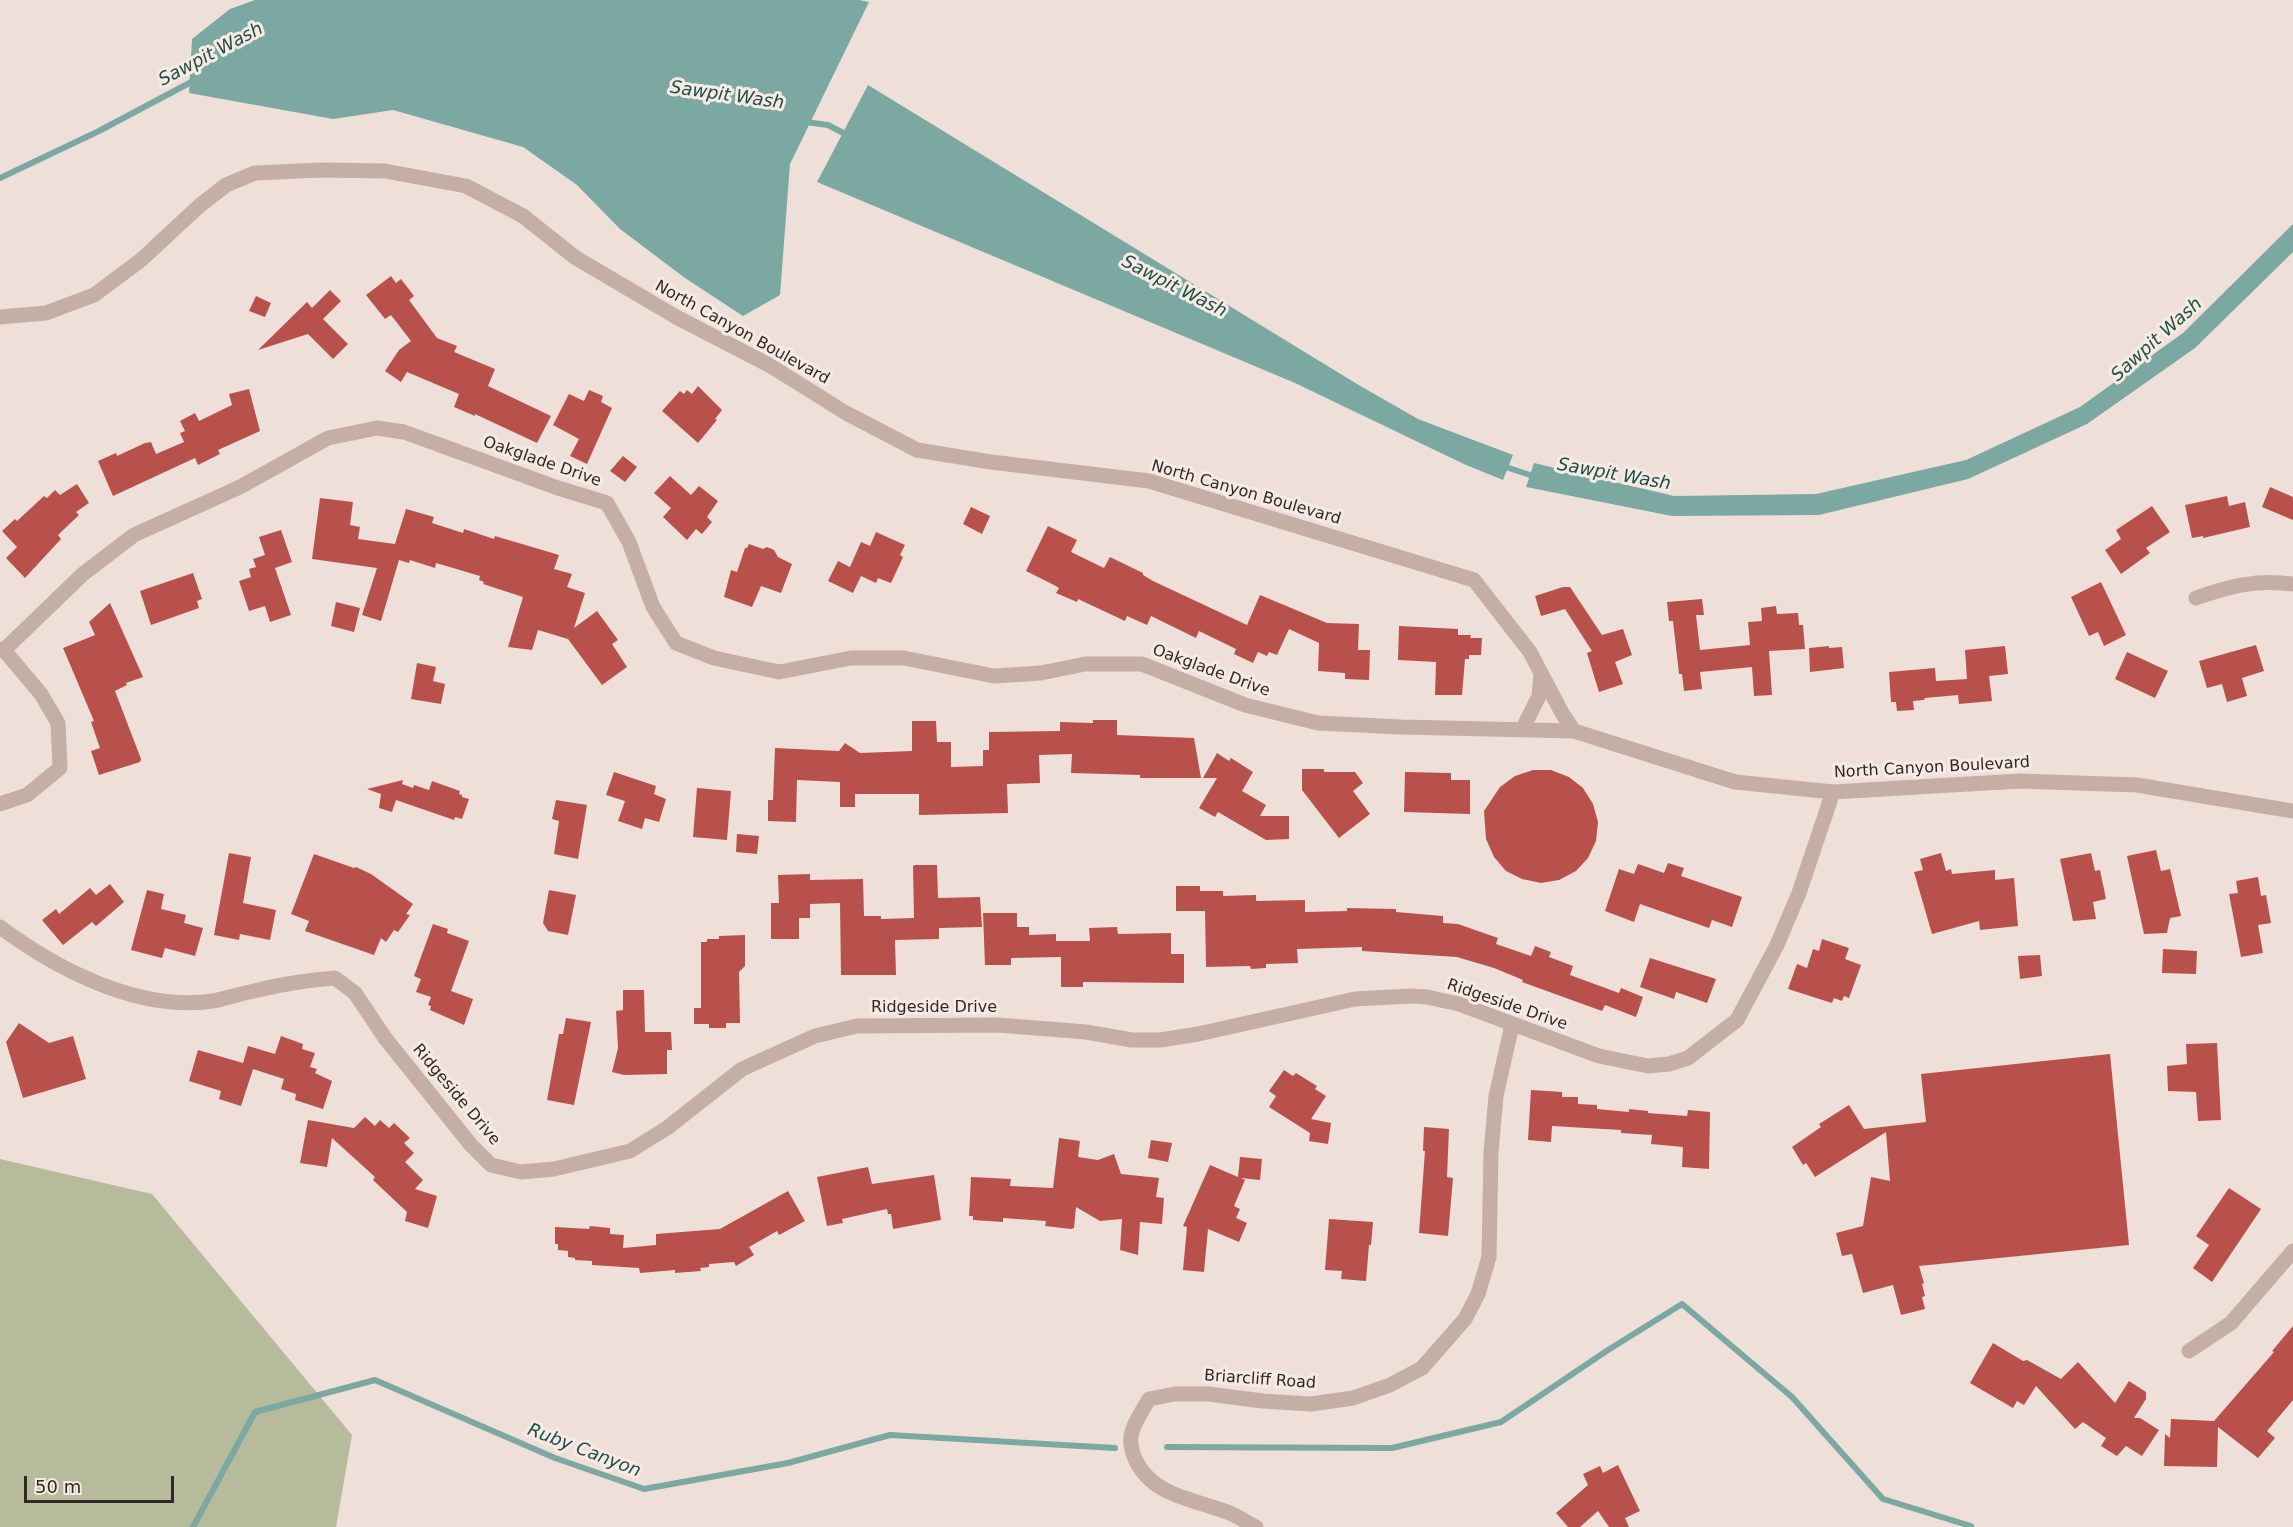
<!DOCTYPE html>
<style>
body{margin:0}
#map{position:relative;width:2293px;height:1527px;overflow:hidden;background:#eee0d9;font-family:"DejaVu Sans",sans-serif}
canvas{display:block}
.scale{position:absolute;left:24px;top:1476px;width:150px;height:27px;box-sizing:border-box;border:3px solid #312826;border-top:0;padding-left:8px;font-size:18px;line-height:21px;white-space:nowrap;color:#312826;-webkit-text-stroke:4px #f6ebe4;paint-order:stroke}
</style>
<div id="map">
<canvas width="2293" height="1527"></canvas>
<div class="scale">50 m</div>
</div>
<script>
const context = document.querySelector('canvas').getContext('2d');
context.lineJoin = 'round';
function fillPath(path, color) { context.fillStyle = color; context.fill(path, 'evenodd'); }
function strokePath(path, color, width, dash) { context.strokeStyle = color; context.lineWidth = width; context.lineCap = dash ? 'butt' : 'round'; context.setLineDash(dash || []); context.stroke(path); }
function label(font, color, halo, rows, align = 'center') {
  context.font = font + ' "DejaVu Sans",sans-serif'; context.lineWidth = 6; context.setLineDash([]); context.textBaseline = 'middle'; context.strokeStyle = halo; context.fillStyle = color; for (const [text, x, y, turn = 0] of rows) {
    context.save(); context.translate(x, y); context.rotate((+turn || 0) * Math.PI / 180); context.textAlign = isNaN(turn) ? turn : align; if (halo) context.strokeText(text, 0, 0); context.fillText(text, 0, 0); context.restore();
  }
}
fillPath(new Path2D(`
 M0,1159l152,35 200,241 -16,92h-336z`), '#b6bb9b');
fillPath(new Path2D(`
 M255,0h604l10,2 -79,162 -10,131 -37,21 -58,-38 -65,-49 -43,-44 -54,-38 -130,-37 -60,9 -144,-26 3,-54 38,-30z
 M868,85l489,299 61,35 95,36 -10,25 -37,-15 -171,-82 -478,-201z
 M2293,224v28l-98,96 -108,76 -119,55 -149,36 -147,1 -146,-29 8,-24 140,33 142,-2 150,-34 114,-53 103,-74z`), '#7ba8a1');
strokePath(new Path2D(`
 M805,122l23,3 21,11
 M0,178l99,-47 96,-51
 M1500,465l36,12
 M1167,1447l225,1 109,-26 107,-72 74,-46 110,93 91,102 88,27
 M193,1527l62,-115 120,-32 180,78 89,31 144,-26 102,-28 225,13`), '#7ba8a1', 6);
fillPath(new Path2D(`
 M391,276l5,7 5,-4 13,17 -5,4 28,38 20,8 -3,6 41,17 -7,17 63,30 -14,27 -62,-29v2l-21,-9 5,-13 -52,-22 -6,10 -16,-11 14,-21 12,-9 -20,-26 -6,4 -19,-24z
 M330,290l11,11 -18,18 25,25 -15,15 -25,-25 -50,16 49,-48 5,6z
 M256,296l15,7 -6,14 -16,-6z
 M698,386l24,24 -7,9 2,1 -19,23 -36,-32 18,-20 4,3 3,-4 5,4z
 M249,389l11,42 -42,19 2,4 -22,11 -3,-7 -82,38 -15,-35 18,-8 1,3 28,-13 6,-1 5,12 28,-12 -4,-9 5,-2 -5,-10 15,-8 4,8 33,-16 -3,-11z
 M589,390l14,6 -2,6 11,6 -25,56 -17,-8 9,-17 -26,-14 16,-31 15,7z
 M623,456l14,11 -12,15 -15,-11z
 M670,476l21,19 8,-9 19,15 -11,16 5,5 -10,12 -6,-5 -9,11 -24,-23 8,-9 -17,-15z
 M77,484l12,19 -13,9 3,3 -21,20 3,4 -36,39 -19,-20 11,-11 -15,-16 13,-12 2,2 27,-25 3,2 8,-8 5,5z
 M2270,487l23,10v23l-31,-13z
 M2227,496l2,10 16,-4 5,25 -47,11v-2l-11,2 -7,-33z
 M320,498l33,4 -3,23 10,2 -2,12 37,5 11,-35 28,8 -2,6 31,10 1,-4 30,10 1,-3 64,19 -5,14 18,5 -5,13 18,6 -11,35 23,-17 21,29 -6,4 15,23 -25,18 -34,-46 -30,-9 -6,20 -24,-3 15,-50 -40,-13 1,-2 -5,-2 1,-4 -44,-13 -1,5 -25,-8 -1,3 -10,-3 -18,61 -19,-6 15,-47 -65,-9z
 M2152,506l18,26 -24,16 4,5 -29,21 -16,-24 16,-11 -5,-9z
 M971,507l19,9 -8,18 -19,-10z
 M1048,526l29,14 -6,12 33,16 6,-11 33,16v2l10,6 94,44 13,-30 67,28 32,1 -1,26h12l-1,30 -24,-1v-6l-27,-2 1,-28 -30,-14 -12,26 -8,-3 -2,4 -9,-4 -5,11 -19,-9 2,-5 -37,-18 -3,7 -45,-22 -4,9 -20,-9 -2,5 -47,-22 -1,3 -21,-9 3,-5 -5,-3 -28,-14z
 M281,530l11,32 -17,6 16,47 -21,7 -5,-16 -16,5 -10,-30 12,-4 -2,-8 7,-2 -3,-8 12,-4 -6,-18z
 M876,532l29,13 -5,10 3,2 -12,26 -13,-5 -2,5 -15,-7 -8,17 -25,-12 10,-20 12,6 11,-25 9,4z
 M749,544l14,5 4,-2 7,3 4,7 14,7 -11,29 -20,-7 -9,21 -28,-10 7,-27 6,2 8,-24h2z
 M193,573l9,26 -5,2 2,7 -48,17 -11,-34z
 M2101,582l25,53 -22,11 -6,-14 -9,4 -18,-39z
 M1563,587h7l32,48 21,-6 9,26 -17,7 8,22 -24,8 -12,-39 5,-2 -27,-42 -24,7 -6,-20z
 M1702,599l2,16h-8l4,35 50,-5 -2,-23 14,-1 -1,-13 15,-2 1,8 21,-1 1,12h4l2,24 -36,2 3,44 -18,1 -2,-29 -52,5 2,17 -18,2 -2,-17h-3l-6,-53h-4l-2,-19z
 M336,602l24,6 -6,24 -23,-6z
 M110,603l33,74 -17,6 1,2 -12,6 26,68 -1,3 -41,13 -8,-24 9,-3 -9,-26 3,-1 -31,-73 32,-13 -6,-13z
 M1399,626l59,3v6h13l-1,3h12l-1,17h-12v4h-4l-3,36h-27l1,-33 -38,-2z
 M2256,645l8,26 -22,7 5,18 -20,6 -5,-18 -15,4 -8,-27z
 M1829,646v2l13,-1 2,21 -34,4 -1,-24z
 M2005,646l3,28 -19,2 3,25 -33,3 -1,-9 -33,3 -1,2 -11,1 1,9 -17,1 -1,-9h-5l-2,-30 46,-4 1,13 31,-2 -2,-29z
 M2127,652l41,19 -13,27 -40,-19z
 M417,663l19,4 -3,14 12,3 -4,20 -30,-5z
 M1093,720h24v15l77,3 7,40h-61v-3l-69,-2 1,-19 -33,1 1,28 -33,1 1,29 -89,2v-21h-64v13h-15v-25l-43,-2 -1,42 -28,-1v-21h5l2,-52 64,3 6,-8 15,10 52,-2v-30h24l1,21h14v25l32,-1v-16h6v-18l71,-1v-9l33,1z
 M1217,753l12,8 2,-3 22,14 -11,19 24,14 -6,11h29v23l-23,1 -48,-28 -3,5 -16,-9 18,-30h-14z
 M1302,769h22v3h31l8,11 -10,8 17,23 -31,24 -37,-48z
 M1533,770h18l18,7 14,11 10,16 5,18 -2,19 -8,17 -12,13 -17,9 -18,3 -19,-4 -16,-8 -12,-14 -8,-18 -2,-28 16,-24 15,-11z
 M614,772l42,14 -2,8 12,5 -7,23 -14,-4 -3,11 -24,-8 7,-20 -19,-6z
 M1405,772l46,1v7h19v34l-66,-2z
 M403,780l-1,4 11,4 1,-3 15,5 3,-9 28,10 -1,3 3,1v2l7,2 -7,20 -7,-2 -1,3 -58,-20 -4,12 -13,-4 2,-14 -14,-5z
 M697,788l34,3 -4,49 -34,-3z
 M556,800l31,5 -9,54 -24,-5 5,-33 -7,-2z
 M737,834l22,2 -2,18 -21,-2z
 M2156,850l5,21 9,-2 11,47 -11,2 -3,15 -23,1 -17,-78z
 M229,853l22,4 -8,46 33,7 -6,30 -30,-6 -1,6 -25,-5z
 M1941,853l5,18 5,-2 1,5 43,-4v10l19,-2 4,48 -38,4 -1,-9 -47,13 -18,-62 9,-2 -3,-11z
 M2091,853l4,18 5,-1 6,29 -13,3 3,17 -23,2 -13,-62z
 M314,854l40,14 2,-1 15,7 42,30 -7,10 4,1 -12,17 -4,-2 -8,12 -5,-4 -7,17 -69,-24 4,-10 -18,-7z
 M1668,863l16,5 -3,8 61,21 -10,30 -20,-7 -3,8 -69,-24 -6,18 -29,-11 14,-42 15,5 4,-10 26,9z
 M915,865h22l1,33 42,-1 2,30 -43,1v11l-44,1 1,35h-55l-1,-72 -30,1v14h-11v21h-28v-36h8l-1,-28 32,-1v6l53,-1 1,37h17v3l33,-1 -1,-52z
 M2258,877l3,19 5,-1 5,28 -13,2 5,28 -22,4 -12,-63 9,-1 -2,-12z
 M110,884l14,18 -28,24 -4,-4 -29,23 -21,-25 14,-11 3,5 31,-26 6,7z
 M1176,886h24v5h23v5l33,-1v6l49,-1v12l42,-1v-3l49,1v3l47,4v7l15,1 40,14 -2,6 35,12 4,-10 16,6 -2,5 24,9 -3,9 49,18 2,-5 22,9 -7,20 -31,-12 -3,6 -80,-29 1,-2 -29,-12 -37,-11 -95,-6v-4l-65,2 1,14 -32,1v4l-15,1 -1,-3 -44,1 -1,-56h-29z
 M147,890l17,4 -3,15 25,6 -2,8 19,5 -8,28 -30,-8 -3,10 -31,-8z
 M549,890l27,5 -8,40 -20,-4 -5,-8z
 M983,913h34v14h12v8l27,-1v7h34l-1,-13 28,-1 1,7 53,-1v21h13v29l-101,-1v5h-22v-30l-50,1v7h-26z
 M433,924l15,5 -1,4 22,8 -18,50 22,8 -9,26 -34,-15 1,-4 -3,-1 3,-8 -15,-5 5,-13 -7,-3z
 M745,935v31l-6,6 1,51h-14v5h-17v-4h-15v-16h7v-66h6v-3h12v-3z
 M1822,939l27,9 -4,11 16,6 -12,33 -5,-2 -2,5 -8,-3 -2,5 -44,-14 9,-25 10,4 6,-19 6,2z
 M2163,949l34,2 -1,23 -34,-1z
 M2040,955l2,21 -22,3 -2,-23z
 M1650,958l66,21 -9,24 -31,-11 -2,7 -34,-12z
 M623,990h21l1,42h26l1,18h-5v24l-43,1 -12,-3 6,-24 -2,-37 7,-1z
 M566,1018l25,4 -17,83 -27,-5 12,-66h4z
 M19,1023l30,20 24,-7 13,43 -63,19 -17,-56z
 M281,1036l22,8 -1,5 13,4 -5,14 7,2 -2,4 17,8 -9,28 -28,-9 1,-6 -15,-5 3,-10 -31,-10 -12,37 -22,-7 2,-8 -32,-10 9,-31 45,13 5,-17 27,8z
 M2217,1043l4,77 -23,1 -2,-29 -28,-1 -1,-25 20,-2 -1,-20z
 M2110,1054l19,191 -210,21 5,17 -2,1 3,12 -3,1 3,12 -24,6 -8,-30 -30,8 -11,-39 -10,2 -6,-23 27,-7 8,-49 19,4 -4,-49 -71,45 -9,-14 -3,2 -11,-18 29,-20 -2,-3 30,-19 15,24 62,-7 -5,-48z
 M1284,1070l9,6 3,-3 21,13 -2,3 11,7 -15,23 20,4 -3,21 -19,-3 1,-8 -41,-26 7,-11 -7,-5z
 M1531,1090l31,2v5h16v7l19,1v4l32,3v-3l19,2v2l39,3 1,-6 22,2 -1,57 -27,-2 1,-20 -32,-3 1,-9 -31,-2v-3l-69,-4 -1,16 -23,-2z
 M365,1117l10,9 5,-6 9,8 5,-5 16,15 -6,5 10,10 -9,9 18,18 -8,9 22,7 -9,32 -23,-7 2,-9 -34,-32 2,-3 -43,-39 -5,29 -27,-4 8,-43 46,8z
 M1424,1127l25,2 -2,48 6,1 -5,58 -29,-3 6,-82h-2z
 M1059,1138l21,3 -2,16 20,3 16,-6 7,20 38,4 -3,19 8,1 -2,26 -22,-2 -2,33 -18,-5 2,-31 -22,2 -24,-14 -2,21 -3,1 -26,-3 1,-5 -43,-3v4l-30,-2v-4h-4l2,-39 40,2 -1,7 43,2z
 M1151,1140l21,3 -4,19 -20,-4z
 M1240,1157l22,2 -2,21 -19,-2 4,2 -11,26 6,3 -4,9 11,5 -8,19 -31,-13 -4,43 -21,-2 4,-43 -4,-1 27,-61 28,12z
 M868,1167l4,17 62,-9 7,45 -48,9 -2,-15h-3l-1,-5 -45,10 1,4 -16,3 -10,-49z
 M2229,1188l32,21 -49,73 -19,-14 16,-23 -13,-9z
 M788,1191l17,30 -26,14 -2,-4 -28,16 5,8 -18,11 -2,-4 -25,2v3l-9,1 1,3 -26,2v-3l-35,3 -1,-5 -47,-3v-4l-17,-1v-2l-7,-1v-6l-10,-1v-6h-3v-17l34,2 1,-3 20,2v6l14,1 -1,13 33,-3v-11l64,-5z
 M1329,1219l44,3 -2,23h-2l-3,36 -25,-2 1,-8 -17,-1z
 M2293,1326v74l-26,31 8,7 -17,20 -40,-31 -1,40 -53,-1 1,-32 5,4 1,-19 43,2 60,-69 -2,-1z
 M1993,1343l30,18 4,-1 34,19 17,-17 37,41 14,-22 17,11v7l-12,19h6l19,12 -17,26 -16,-10 -9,10 -16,-10 5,-8 -23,-16 -8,7 -39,-43 -12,19 -7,-4 -4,7 -43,-25z
 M1618,1465l22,46 -15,7 4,9h-20l-11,-16 -18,16h-12l-12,-14 32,-28 -5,-11 17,-8 3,7z`), '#b8514c');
strokePath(new Path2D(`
 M0,317l46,-4 48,-18 47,-35 57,-53 28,-22 29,-12 66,-3 64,1 81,15 57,30 53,42 102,60 91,47 77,48 71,37 74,12 158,19 325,99 56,72 32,61 12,18
 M2196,598c34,-12 61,-19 97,-14
 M0,649l4,1 37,44 17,29 2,45 -33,27 -27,9
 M4,650l79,-76 51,-39 106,-48 88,-49 49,-10 27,4 154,56 49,15 22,39 24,65 23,36 38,15 65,14 72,-14h53l90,18 47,-3 44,-9h57l103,41 73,18 84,4 172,4 161,51 98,10 187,-11 117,4 156,26
 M1522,730l17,-34 2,-23
 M0,927c58,43 139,85 213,74 15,-3 30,-8 45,-11 25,-6 51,-10 77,-12l20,15 30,45 86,107 20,20 30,7 33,-3 76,-18 37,-23 75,-59 73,-33 42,-10 141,-1 88,7 46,8h28l38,-6 157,-35 56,-3 16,1 32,7 140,52 49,10 21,-2 19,-6 49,-38 40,-75 22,-52 34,-101
 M2189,1351l42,-28 62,-72
 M1256,1527c-8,-4 -16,-9 -24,-13 -35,-15 -79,-16 -97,-55 -3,-6 -5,-16 -4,-23 2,-13 12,-26 18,-37l26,-5h33l55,7 48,3 42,-6 37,-13 32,-17 43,-49 13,-25 11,-37 2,-105 5,-56 16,-71`), '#c4aea6', 15);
label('16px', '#312826', '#f6ebe4', [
 ["North Canyon Boulevard",742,333,29],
 ["Oakglade Drive",542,462,19],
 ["North Canyon Boulevard",1246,493,16],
 ["Oakglade Drive",1211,671,20],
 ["North Canyon Boulevard",1932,768,-3],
 ["Ridgeside Drive",1507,1005,19],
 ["Ridgeside Drive",934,1008],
 ["Ridgeside Drive",456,1095,50],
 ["Briarcliff Road",1260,1380,4]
]);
label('italic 18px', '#214e48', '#f6ebe4', [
 ["Sawpit Wash",211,55,-28],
 ["Sawpit Wash",727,96,8],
 ["Sawpit Wash",1174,287,27],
 ["Sawpit Wash",2157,340,-42],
 ["Sawpit Wash",1614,475,10],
 ["Ruby Canyon",584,1451,21]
]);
</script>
